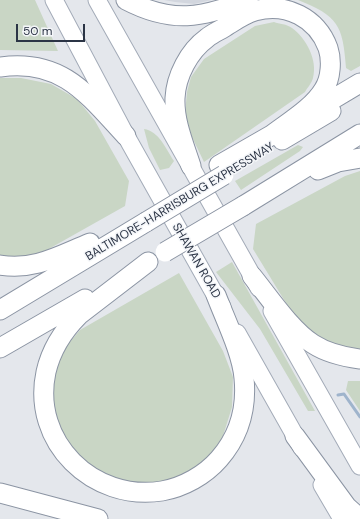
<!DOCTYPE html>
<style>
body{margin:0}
#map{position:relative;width:360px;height:519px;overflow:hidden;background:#e4e7ec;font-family:"DM Sans",sans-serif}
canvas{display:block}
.scale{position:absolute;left:16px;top:24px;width:69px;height:18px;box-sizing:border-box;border:2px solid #2b3445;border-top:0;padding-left:5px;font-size:12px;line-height:14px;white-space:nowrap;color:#2b3445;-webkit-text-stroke:3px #f4f6f9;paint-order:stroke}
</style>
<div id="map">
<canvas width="360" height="519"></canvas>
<div class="scale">50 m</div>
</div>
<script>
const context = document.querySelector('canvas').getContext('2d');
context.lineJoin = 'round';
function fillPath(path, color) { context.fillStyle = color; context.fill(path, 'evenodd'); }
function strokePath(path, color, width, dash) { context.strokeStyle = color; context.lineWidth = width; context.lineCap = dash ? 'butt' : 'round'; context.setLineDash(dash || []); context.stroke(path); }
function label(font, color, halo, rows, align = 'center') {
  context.font = font + ' "DM Sans",sans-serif'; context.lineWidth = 3; context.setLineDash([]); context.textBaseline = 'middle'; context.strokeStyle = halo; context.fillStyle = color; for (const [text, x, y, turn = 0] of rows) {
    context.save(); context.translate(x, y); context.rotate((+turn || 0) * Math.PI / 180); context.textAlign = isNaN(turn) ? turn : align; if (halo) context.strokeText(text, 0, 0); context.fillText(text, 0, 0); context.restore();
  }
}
fillPath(new Path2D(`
 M164,0h48l-18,4 -19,-2z`), '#d2d6de');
fillPath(new Path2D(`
 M0,0h35l23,51 -58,-1z
 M298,0h62v66l-9,5 -5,-3c-3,-43 -8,-52 -48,-68z
 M274,22c5,2 13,2 18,6 14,10 26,32 21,50 -1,5 -6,10 -8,14l-101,70 -13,-27 -6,-22 2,-21 4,-15 13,-18 51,-33z
 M0,78h21l30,6 26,15 18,22 34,60 -4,25 -87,49 -38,4z
 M144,129c15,2 22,20 30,32l-5,7 -9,2 -11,-22z
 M298,145l5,2 -3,4 -59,39 -6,-9z
 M360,171v178l-27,-5 -26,-15 -18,-21 -36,-59 3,-25 89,-48z
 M232,262l83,149h-7l-48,-82 -44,-57z
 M179,273l44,78 10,26 -1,30 -9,29 -12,19 -17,16 -20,10 -40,5 -46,-15 -28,-35 -11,-43 12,-41 19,-22z
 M348,381h12v30l-14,-21z`), '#c9d6c5');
strokePath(new Path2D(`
 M338,395l6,-1 16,23`), '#9fb4cc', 3);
const major = new Path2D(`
 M54,0l72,136 96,171
 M97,0l162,288
 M272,311l88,155
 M237,333l65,115
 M322,485l20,34`);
const highway = new Path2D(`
 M126,0c46,24 76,18 122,0
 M0,67c62,-9 88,28 126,69
 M313,111l47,-28
 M282,140l49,-29
 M219,165l61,-35
 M191,166c-7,-22 -17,-45 -16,-68 1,-22 14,-47 32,-60 6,-5 14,-8 21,-13 8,-5 17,-11 27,-14 31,-9 62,7 73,37 4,12 3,30 -4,41 -11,19 -37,34 -55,48
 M318,170l20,-8 22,-4
 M243,206l117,-72
 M148,262l-69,53c-16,16 -28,35 -33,57 -15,70 47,130 116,119 22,-4 43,-16 57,-32 20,-23 28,-51 25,-81 -2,-25 -19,-59 -28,-83
 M0,265c34,6 60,-10 90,-22
 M252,276c17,21 39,54 61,68 14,9 31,13 47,15
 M0,310l146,-88
 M0,348l85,-49
 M295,436l52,71 8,7 5,2
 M0,493l98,26`);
strokePath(major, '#a3abb8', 19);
strokePath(highway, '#8b94a3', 21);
strokePath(major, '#fff', 17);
strokePath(highway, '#fff', 19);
const highwayBridge = new Path2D(`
 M146,222l78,-47
 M165,252l78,-46`);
strokePath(highwayBridge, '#8b94a3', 21, []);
strokePath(highwayBridge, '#fff', 19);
label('12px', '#2b3445', '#f4f6f9', [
 ["BALTIMORE-HARRISBURG EXPRESSWAY",180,202,-31],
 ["SHAWAN ROAD",196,261,60]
]);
</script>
